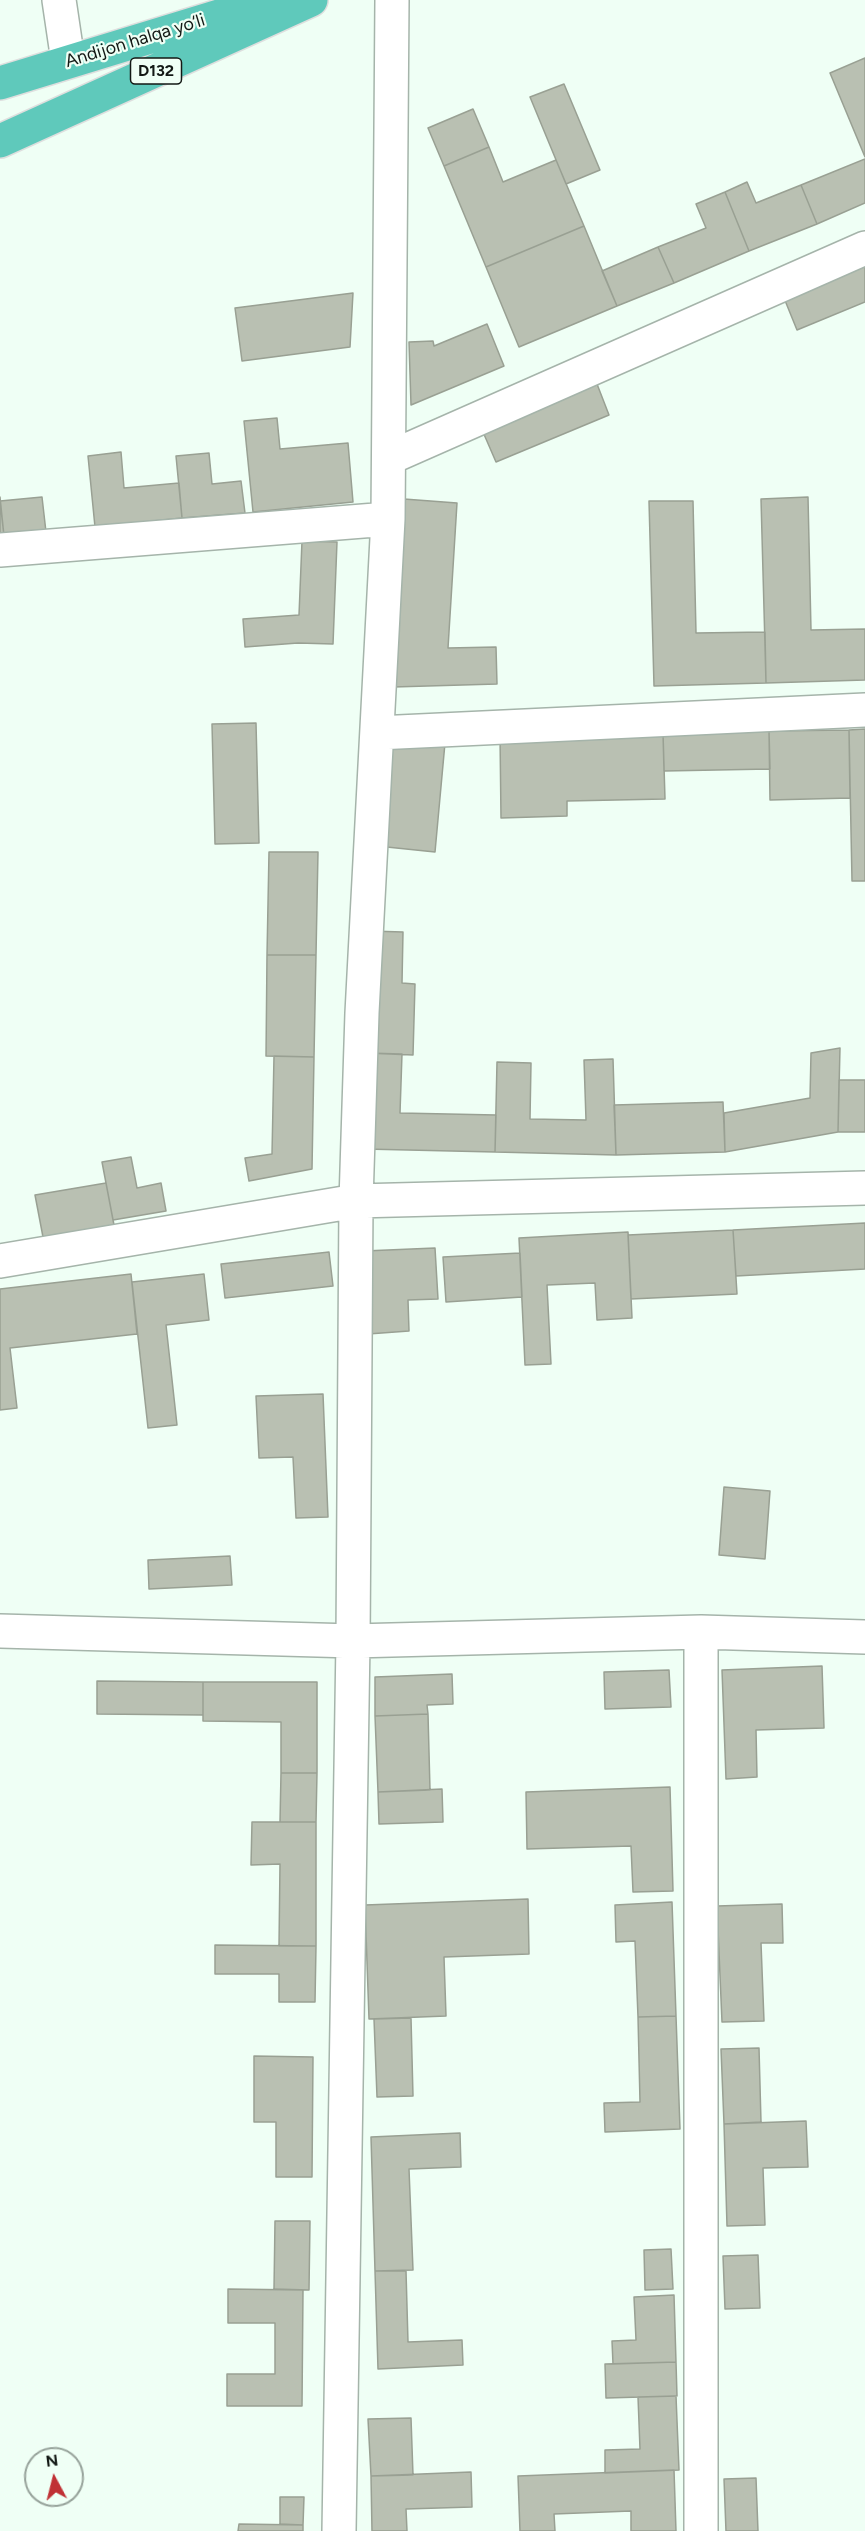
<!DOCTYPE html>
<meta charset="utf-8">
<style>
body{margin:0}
#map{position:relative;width:865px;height:2531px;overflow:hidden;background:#effff5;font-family:Figtree,sans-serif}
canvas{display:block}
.north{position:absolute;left:24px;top:2447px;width:60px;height:60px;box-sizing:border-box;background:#effff5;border:2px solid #97a39b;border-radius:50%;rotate:353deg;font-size:16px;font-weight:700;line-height:24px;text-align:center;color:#131915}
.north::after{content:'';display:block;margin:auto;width:21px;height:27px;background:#c03135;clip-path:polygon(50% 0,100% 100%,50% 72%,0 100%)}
</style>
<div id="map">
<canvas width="865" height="2531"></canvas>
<div class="north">N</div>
</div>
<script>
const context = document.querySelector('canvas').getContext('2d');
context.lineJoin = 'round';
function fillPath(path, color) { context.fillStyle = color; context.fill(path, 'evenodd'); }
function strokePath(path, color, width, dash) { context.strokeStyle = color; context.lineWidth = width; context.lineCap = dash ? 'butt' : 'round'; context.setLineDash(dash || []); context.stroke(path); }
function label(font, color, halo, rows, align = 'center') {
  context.font = font + ' Figtree,sans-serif'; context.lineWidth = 4.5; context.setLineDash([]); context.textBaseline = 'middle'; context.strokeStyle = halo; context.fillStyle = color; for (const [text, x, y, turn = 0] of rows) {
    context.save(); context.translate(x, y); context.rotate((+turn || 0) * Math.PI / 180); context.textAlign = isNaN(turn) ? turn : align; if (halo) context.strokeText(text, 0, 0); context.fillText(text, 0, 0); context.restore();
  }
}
const building = new Path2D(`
 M865,58v99l-35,-84z
 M564,84l36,86 -34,14 -36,-87z
 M473,109l16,38 -45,19 -16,-38z
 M489,147l14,35 53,-22 28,66 -98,41 -42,-101z
 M865,159v44l-48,21 -16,-39z
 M747,182l9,21 45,-18 16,39 -68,27 -24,-59z
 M725,192l24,59 -75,32 -16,-36 48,-19 -10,-24z
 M584,226l33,80 -98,41 -33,-80z
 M658,247l16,36 -57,23 -15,-35z
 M865,265v37l-68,28 -13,-32z
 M353,293l-3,54 -108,14 -7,-53z
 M487,324l17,42 -93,39 -2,-63 24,-1 1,5z
 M597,384l12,31 -113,47 -13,-30z
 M277,418l3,31 68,-6 5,59 -100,10 -9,-91z
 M121,452l3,36 55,-5 3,35 -87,9 -7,-71z
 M209,453l3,31 29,-3 4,32 -63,5 -6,-62z
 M0,497l4,39h-4z
 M42,497l4,35 -42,4 -4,-35z
 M808,497l3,133 54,-1v51l-99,3 -5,-184z
 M404,499l53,4 -9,145 48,-1 1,37 -104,3z
 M649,501h44l3,132 69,-1 1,51 -112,3z
 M302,541l35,1 -4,102 -35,-1 -53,4 -2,-28 56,-4z
 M256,723l3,120 -44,1 -3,-120z
 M865,729v152h-13l-3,-151z
 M849,730l1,68 -80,2 -1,-69z
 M769,731l1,38 -106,2 -1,-38z
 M663,733l2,66 -98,2v15l-66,2 -1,-82z
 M388,738l57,5 -10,109 -58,-6z
 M269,852h49l-2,103h-49z
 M370,931l33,1 -1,51 13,1 -2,71 -47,-2z
 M267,955h49l-2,102 -48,-1z
 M840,1048l-2,84 -113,20 -1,-39 86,-15 1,-45z
 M366,1053l36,1 -2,59 96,2 -1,37 -131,-3z
 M274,1056l40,1 -2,112 -63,12 -4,-23 27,-4z
 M613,1059l3,96 -121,-3 2,-90 34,1 -1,56 56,1 -2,-60z
 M839,1080h26v52h-27z
 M723,1102l2,50 -109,3 -2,-50z
 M131,1157l6,31 24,-5 5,28 -53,9 -11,-58z
 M106,1183l8,42 -71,12 -8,-42z
 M865,1223v46l-129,7 -3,-46z
 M733,1230l4,64 -106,5 -3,-64z
 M628,1232l4,86 -35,2 -2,-37 -48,2 4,79 -26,1 -6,-127z
 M435,1248l3,51 -30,1 1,31 -41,3 -4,-83z
 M329,1252l4,34 -108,12 -4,-34z
 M520,1253l2,44 -76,5 -3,-45z
 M131,1274l6,60 -127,14 7,60 -17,2v-121z
 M204,1274l5,46 -43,5 11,100 -29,3 -16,-146z
 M323,1394l5,123 -32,1 -3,-61 -34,1 -3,-62z
 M724,1487l46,4 -5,68 -46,-4z
 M230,1556l2,29 -83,4 -1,-29z
 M822,1666l2,62 -68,2 1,47 -31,2 -4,-109z
 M669,1670l2,37 -66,2 -1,-37z
 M452,1674l1,30 -26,1 1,9 -53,2v-39z
 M97,1681l106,1v33l-106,-1z
 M203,1682h114v91h-36v-51l-78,-1z
 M428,1714l2,76 -52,2 -3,-76z
 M281,1773h36l-1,49h-36z
 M670,1787l3,104 -40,1 -2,-46 -104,3 -1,-57z
 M442,1789l1,33 -64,2 -1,-32z
 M252,1822h64v124h-37l1,-82 -29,1z
 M528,1899l1,55 -85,3 2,59 -77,3 -4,-114z
 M672,1902l4,114 -38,1 -3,-76 -19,1 -1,-37z
 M782,1904l1,39h-22l3,78 -42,1 -5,-116z
 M215,1945l101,1 -1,56h-36v-28h-64z
 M676,2016l4,113 -75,3 -1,-29 36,-1 -2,-85z
 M411,2018l2,78 -36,1 -3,-78z
 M759,2048l2,74 -37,2 -3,-75z
 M254,2056l59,1 -1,120h-36v-55h-22z
 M806,2121l2,46 -45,1 2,57 -38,1 -3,-102z
 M460,2133l1,34 -52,2 4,101 -38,1 -4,-134z
 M275,2221h35l-1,69 -35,-1z
 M671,2249l2,40 -28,1 -1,-40z
 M758,2255l2,53 -35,1 -2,-53z
 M375,2271h31l2,71 54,-2 1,25 -85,4z
 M228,2289l75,1 -1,116h-75v-32h48v-51h-47z
 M674,2295l2,67 -63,2 -1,-23 24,-1 -2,-43z
 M676,2362l1,34 -71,2 -1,-34z
 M676,2396l3,74 -74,3v-23l35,-1 -2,-52z
 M411,2418l2,57 -42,1 -3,-57z
 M674,2470l2,61h-45v-20l-77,3 1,17h-35l-2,-55z
 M471,2472l1,35 -66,2 1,22h-35l-1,-55z
 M756,2478l2,53h-32l-2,-52z
 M280,2497h24l-1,28 -23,-1z
 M239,2524l64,1v6h-65z`);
fillPath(building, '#b9c0b2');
strokePath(building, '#99a093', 1.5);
const minor = new Path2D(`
 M59,0l9,61
 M389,458l476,-210
 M0,550l388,-31
 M377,733l488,-23
 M0,1261l356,-60 509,-13
 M0,1631l353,10 348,-9 164,5
 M701,1632v899
 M339,2531l14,-890 3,-440 6,-188 26,-494 4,-519`);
const highway = new Path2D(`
 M0,83l268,-82
 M0,141l311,-141`);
strokePath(minor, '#a5b4aa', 36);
strokePath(highway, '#dedfde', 36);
strokePath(minor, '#fff', 33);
strokePath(highway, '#5fc9bb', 33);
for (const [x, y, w] of [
 [156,71,51]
]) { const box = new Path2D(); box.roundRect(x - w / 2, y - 13, w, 26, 4.5); context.fillStyle = '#effff5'; context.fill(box); strokePath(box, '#131915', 1.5); }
label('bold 16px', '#131915', null, [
 ["D132",156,71]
]);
label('18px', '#131915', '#effff5', [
 ["Andijon halqa yo‘li",135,41,-17]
]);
</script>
